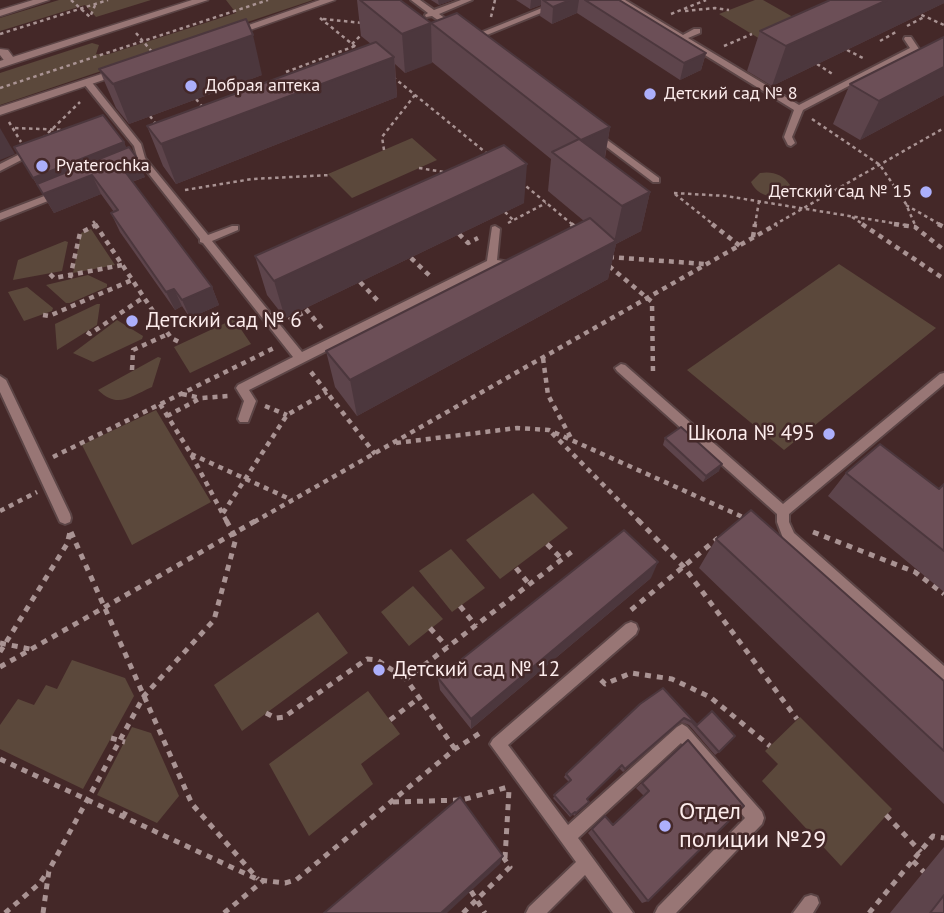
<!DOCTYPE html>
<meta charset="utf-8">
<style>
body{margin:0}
canvas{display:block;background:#442828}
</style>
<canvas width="944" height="913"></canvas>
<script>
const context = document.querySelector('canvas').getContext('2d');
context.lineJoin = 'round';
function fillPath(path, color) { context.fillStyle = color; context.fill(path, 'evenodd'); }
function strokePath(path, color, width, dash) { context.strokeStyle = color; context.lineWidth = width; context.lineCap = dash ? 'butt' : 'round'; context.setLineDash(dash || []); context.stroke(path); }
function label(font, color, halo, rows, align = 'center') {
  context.font = font + ' "PT Sans",sans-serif'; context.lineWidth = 5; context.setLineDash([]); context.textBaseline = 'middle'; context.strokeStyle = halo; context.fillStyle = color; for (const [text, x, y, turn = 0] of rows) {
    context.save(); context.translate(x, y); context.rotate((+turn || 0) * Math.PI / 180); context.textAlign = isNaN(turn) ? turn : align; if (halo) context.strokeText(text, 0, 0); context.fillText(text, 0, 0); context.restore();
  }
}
fillPath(new Path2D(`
 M59,0h92l-55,17 -11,-12 -85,26v-13z
 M226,0h87l-313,105v-32l92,-30 7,2 -3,9 10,1 130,-42z
 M755,0h8l37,21 -40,18 -41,-25z
 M412,138l25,22 -85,38 -24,-24z
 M760,173c12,-2 23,1 30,12l-2,7c-13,8 -30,5 -37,-10z
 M91,229l24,36 -42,8 8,-40z
 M65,241l3,1 -6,29 -49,9 5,-20z
 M839,264l97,64 -152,122 -97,-80z
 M88,275l19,9v3l-37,16h-4l-20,-18z
 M27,287l26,21 -1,3 -28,10 -16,-29z
 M97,304h3l-3,21 -40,25 -2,-26z
 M234,319l17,25 -61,29 -16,-26z
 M117,320l26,16 -1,3 -49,23 -20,-9z
 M158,357l3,1 -9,29c-23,10 -34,22 -54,3z
 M156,410l55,92 -79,43 -50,-100z
 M533,493l35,35 -68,51 -34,-39z
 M451,549l34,39 -33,24 -33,-41z
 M413,586l30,33 -34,27 -28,-34z
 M318,612l30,41 -106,78 -28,-46z
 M72,660l53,18 9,18 -51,93 -83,-40v-24l18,-26 16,6 12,-20 11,4z
 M368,691l32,43 -39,30 12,20 -64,52 -40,-72z
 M800,717l92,92 -51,57 -79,-85 16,-17 -13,-13z
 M132,727l19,6 28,63 -22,27 -60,-28z`), '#5b483b');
const service = new Path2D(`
 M411,0h9l14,10 27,-10h11l-33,14 18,13v4h-3l-22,-15 -6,1 -1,-2 3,-2z
 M562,0h11l-101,41 -7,-2z
 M616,0h9l58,35 11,-6h6v4l-12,5 111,67 111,-57 -6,-9 1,-2h6l8,12 -116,61 -11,27 3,6 -4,3 -3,-1 -4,-8 10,-27z
 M84,80h6l51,64 4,14 63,77 24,-9h6v4l-26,11 90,111 185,-91 5,-34 3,-1 5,3 -3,31 19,3 1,3 -5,4 -19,-3 -244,123 7,11 -8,21h-8l-2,-3 6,-18 -8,-13 2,-3 55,-28 -90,-114 -3,-1v-3l-62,-79 -4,-14 -50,-62z
 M595,131l64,47v4h-6l-61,-46 -1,-2z
 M28,150l5,3 -2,2 -31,16v-7z
 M60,190l5,3 -2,2 -63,25v-7z
 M621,364l4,1 158,139 157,-130 4,-1v11l-155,130v8l5,11 150,133v17l-5,-2 -155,-140 -7,-19v-8l-160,-143 -2,-3z
 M0,376l6,4 64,134 1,4 -1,4 -5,2 -5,-2 -60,-130z
 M631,622l5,2 2,5 -2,5 -128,111 60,80 109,-98 5,-3 5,3 75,85 2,6 -2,6 -86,89h-21l3,-6 87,-89 -64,-75 -103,95 55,75h-20l-28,-38 -38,38h-21l3,-6 47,-45 -86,-118 3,-5 133,-115z
 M811,895l6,2 2,6 -6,10h-20l12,-16z`);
const minor = new Path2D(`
 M33,0h16l-49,16v-6z
 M320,0h15l-102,36 -10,-2z
 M0,49l8,1 8,11 -2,2h-8l-6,-8z
 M123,67l6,3 -2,2 -127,43v-8z`);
const tertiary = new Path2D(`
 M192,0h16l-208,68v-7z`);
strokePath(service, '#5c4546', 4);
strokePath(minor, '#5c4546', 3);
strokePath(tertiary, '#5c4546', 3);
strokePath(new Path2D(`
 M71,0l19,17 6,-14
 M685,11l30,-3 14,2
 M915,12l29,13
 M671,14l35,-14
 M491,17l4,-17
 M320,18l42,34
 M323,19l40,4
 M907,26l17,-9
 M136,33l17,20
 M0,34l108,-34
 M880,41l16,-9
 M352,44l13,-13
 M724,46l28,-12
 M847,50l18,9
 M817,64l17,11
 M286,72l69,-26
 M393,77l97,79
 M0,88l268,-88
 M196,99l9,11
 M150,116l8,11
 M812,119l68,46 26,39 9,21
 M9,122l12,20
 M15,128l50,2
 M43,138l37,-36
 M384,150l-2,-13 33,-42
 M419,168l31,5
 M521,182l52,43
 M185,190l67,-11 78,-4
 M674,193l52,3 179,29
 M675,194l39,31
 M906,205l35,20
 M505,212l8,8
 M852,217l12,8
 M93,221l3,4
 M508,223l38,-20
 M755,225l4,-24
 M774,225l170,-97`), '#a99393', 2.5, [3.5, 3.5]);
strokePath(new Path2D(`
 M95,224l76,114 10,5
 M571,224l5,4
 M712,224l28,22
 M862,224l82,55
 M894,224l21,3 29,23
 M938,224l6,3
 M459,234l9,9 10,-5
 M753,237l2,-13
 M609,257l96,7
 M411,258l20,19
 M609,266l43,36 1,71
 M50,274l4,4 68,-13
 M70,278l10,-45 16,-8
 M360,282l19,20
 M306,309l17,21
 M43,315l6,1 83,-36
 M289,320l18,-9
 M87,332l3,2 54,-37
 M543,358l5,37 24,45
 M132,370l1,-20 35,-16
 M311,372l64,82
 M182,394l19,4
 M160,404l31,50 36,68
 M265,406l22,9
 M167,416l34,-18 27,-2
 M552,433l88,89
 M396,443l121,-15 32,2 196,88
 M191,454l101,46
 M53,457l221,-109
 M0,511l37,-19
 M223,513l64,-98 40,-23
 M254,522l523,-298`), '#a99393', 4.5, [5, 5]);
strokePath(new Path2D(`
 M638,520l46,47 113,152
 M71,532l121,272 66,75
 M813,532l102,40 29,22
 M547,544l15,15
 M516,568l13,16
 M460,606l16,20
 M631,610l87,-72
 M430,628l17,19
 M0,643l30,6
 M0,652l67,-108 3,-12
 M0,667l257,-147
 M601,680l4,4 26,-11 41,6 38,18 60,49
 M266,713l10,5 8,-1 83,-58 10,1 29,19
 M390,720l29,-22
 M111,738l14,4
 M455,749l-49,-70 168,-129
 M0,759l259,121 26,3 11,-3 159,-131 28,-18
 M393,802l69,-2 46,-13
 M886,815l35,37
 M123,817l4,-8
 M505,858l4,-68
 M913,861l11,11
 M471,891l14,22
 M5,913l35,-30 8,-12
 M43,913l6,-43 95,-174 70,-76 22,-82 -10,-18
 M224,913l39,-32
 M463,913l47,-46 -9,-13
 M869,913l64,-77 11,2`), '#a99393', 5, [6, 6]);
fillPath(service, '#987675');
fillPath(minor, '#987675');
fillPath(tertiary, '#987675');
fillPath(new Path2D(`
 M357,0h43l31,23 179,104 -5,31 45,34 -9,39 -25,13 -8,35 -251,137 -22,-29 -9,-36 258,-130 -36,-30 3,-32 -119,-97 -27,11 -10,-9 2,33 -221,87 -13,-18 -16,-40 224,-82 -10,-8z
 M431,0h22l-14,5z
 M516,0h104l86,53 -5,17 -21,10 -103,-67 -25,11 -12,-8 1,-11 -11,4z
 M944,0v3l-172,83 -25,-15 13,-40z
 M944,37v58l-84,45 -27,-16 17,-40z
 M99,69l163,6 -133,49 -13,-16z
 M124,142l2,6 19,29 -13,5 80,105 7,18 -29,13 -8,-12 -7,4 -55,-78 -9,-19 3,-1 -13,-18 -47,19 -40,-66z
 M524,203l-239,115 -18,-23 -12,-39z
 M665,438l54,33 -16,11 -40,-37z
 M846,473l93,16 5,-5v108l-116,-96z
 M716,539l228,142v123l-245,-236z
 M651,578l-180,151 -31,-39 -2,-12z
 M663,688l56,64 -4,3 -26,-30 -8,-3 -58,50 -4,-4 -32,31 2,3 -15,14 -1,-2 -3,3 -17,-19 16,-16 -5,-5 2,-3z
 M688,740l-40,161 -6,2 -54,-70 4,-4 21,-4 31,-29 -8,-8z
 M944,847v66h-54z`), '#5d444b');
fillPath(new Path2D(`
 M438,0h15l-14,5z
 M531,0h10v5l-11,4z
 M570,0h9l-2,13 -25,11 1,-17z
 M887,0h57v3l-172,83 14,-40z
 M431,23l1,40 -27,10 -3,-39z
 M253,35l9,40 -133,49 -16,-40z
 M706,53l-5,17 -21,10 4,-17z
 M394,57l3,40 -221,87 -15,-40z
 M944,67v28l-84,45 19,-39z
 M610,127l-7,39 -22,-26z
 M0,128l15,26 -15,6z
 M124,142l6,15 -88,36 -9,-15z
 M137,158l8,19 -17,6 -8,-18z
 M527,164l-3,39 -239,115 -11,-37z
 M92,175l9,19 -47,19 -11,-19z
 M650,192l-9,39 -25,13 -8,35 -251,137 -7,-36 264,-138 8,-36z
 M212,287l7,18 -29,13 -8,-18z
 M174,289l8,17 -7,4 -9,-18z
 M722,464l-3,7 -16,11 3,-6z
 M658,562l-7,16 -180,151v-10z
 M503,856l-3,8 -53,49h-6z`), '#4c373d');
const building = new Path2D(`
 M360,0h40l31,23 -29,11z
 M543,0h27l-17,7z
 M585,0h34l87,53 -22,10z
 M830,0h57l-101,46 -26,-15z
 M457,13l153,114 -29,13 -150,-117z
 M246,19l7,16 -140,49 -14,-15z
 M944,37v30l-65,34 -29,-17z
 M376,42l18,15 -233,87 -14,-18z
 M103,115l21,27 -91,36 -19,-31z
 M579,139l71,53 -28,14 -70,-54z
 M504,145l23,19 -253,117 -19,-25z
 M129,147l8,11 -17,7 92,122 -30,13 -8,-11 -8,3 -55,-79 7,-3 -26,-35 -49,19 -6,-10z
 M590,218l26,23 -266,139 -24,-29z
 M681,427l41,37 -16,12 -41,-38z
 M880,444l59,45 5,-5v67l-98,-78z
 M751,510l193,171v70l-228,-212z
 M624,530l34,32 -187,157 -33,-41z
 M663,688l34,37 15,-14 23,25 -16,16 -27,-30 -8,-4 -59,51 -3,-4 -35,34 2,3 -13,11 -1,-1 -4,3 -17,-20 17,-15 -5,-6 74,-70z
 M688,740l56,66 -96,95 -56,-72 13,-13 8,9 36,-34 -7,-8z
 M460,797l43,59 -62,57h-117z
 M944,895v18h-14z`);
fillPath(building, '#6c4f57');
strokePath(building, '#4c373d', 2);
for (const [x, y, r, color] of [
 [191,86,7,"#acaffb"],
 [650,94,7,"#acaffb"],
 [42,166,7,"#acaffb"],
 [926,192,7,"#acaffb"],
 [132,321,7,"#acaffb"],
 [829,434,7,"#acaffb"],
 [379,670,7,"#acaffb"],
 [665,826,7,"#acaffb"]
]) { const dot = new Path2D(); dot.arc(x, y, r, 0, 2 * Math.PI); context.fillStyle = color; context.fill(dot); strokePath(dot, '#442828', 2.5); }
label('18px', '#fcecec', '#442828', [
 ["Добрая аптека",205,86],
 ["Детский сад № 8",664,94],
 ["Pyaterochka",56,166],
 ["Детский сад № 15",912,192,"right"]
], 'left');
label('21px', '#fcecec', '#442828', [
 ["Детский сад № 6",146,321],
 ["Школа № 495",815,434,"right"],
 ["Детский сад № 12",393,670]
], 'left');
label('24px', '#fcecec', '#442828', [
 ["Отдел",679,812],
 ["полиции №29",679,840]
], 'left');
</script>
